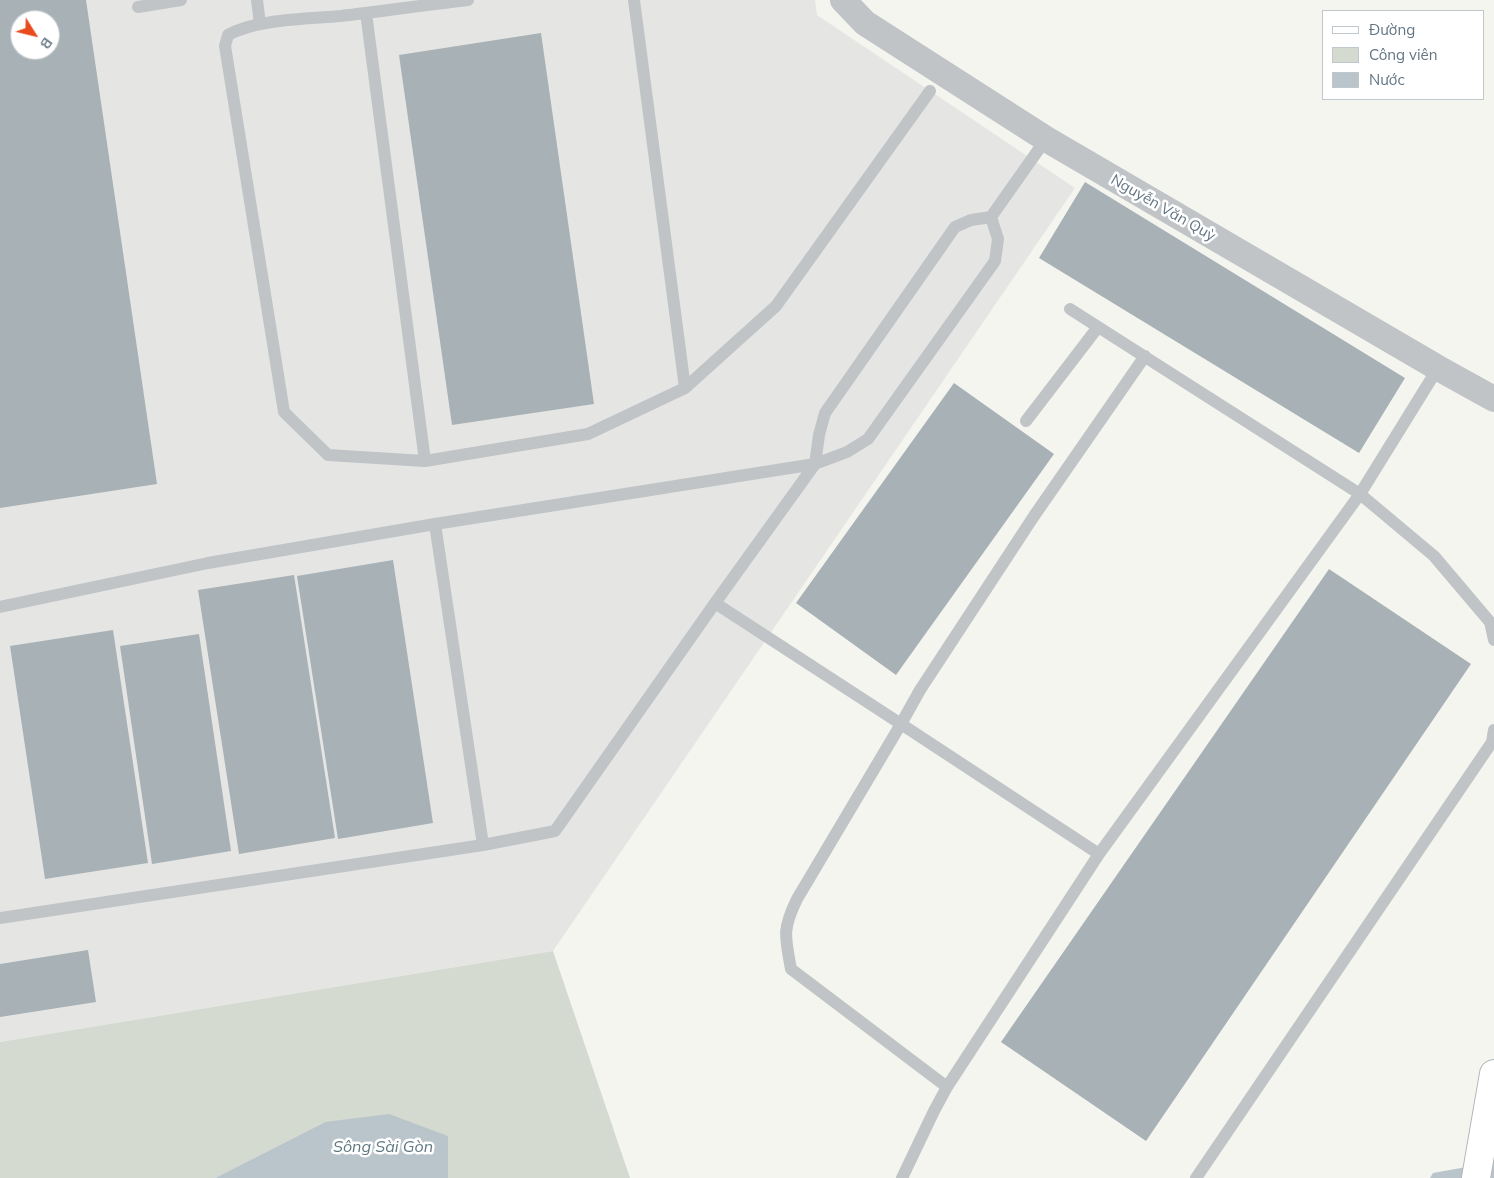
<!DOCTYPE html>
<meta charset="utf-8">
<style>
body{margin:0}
#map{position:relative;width:1494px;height:1178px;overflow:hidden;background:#f5f5f0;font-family:Mulish,sans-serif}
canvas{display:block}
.legend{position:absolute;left:1322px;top:10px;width:162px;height:90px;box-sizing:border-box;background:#fff;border:1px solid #c1c8cd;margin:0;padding:6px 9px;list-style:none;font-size:15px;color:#637583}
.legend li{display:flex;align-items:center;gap:10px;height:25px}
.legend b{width:25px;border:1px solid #c1c8cd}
.north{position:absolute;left:10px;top:10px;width:50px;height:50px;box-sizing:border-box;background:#fff;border:1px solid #c1c8cd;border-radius:50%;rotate:126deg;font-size:14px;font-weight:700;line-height:20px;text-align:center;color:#637583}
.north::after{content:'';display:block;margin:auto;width:18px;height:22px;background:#e84b1d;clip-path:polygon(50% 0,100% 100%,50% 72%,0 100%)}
</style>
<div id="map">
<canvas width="1494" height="1178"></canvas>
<ul class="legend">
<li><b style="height:6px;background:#fff"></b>Đường</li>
<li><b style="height:14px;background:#d4dad0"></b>Công viên</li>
<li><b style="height:14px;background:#b9c5cb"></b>Nước</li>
</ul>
<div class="north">B</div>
</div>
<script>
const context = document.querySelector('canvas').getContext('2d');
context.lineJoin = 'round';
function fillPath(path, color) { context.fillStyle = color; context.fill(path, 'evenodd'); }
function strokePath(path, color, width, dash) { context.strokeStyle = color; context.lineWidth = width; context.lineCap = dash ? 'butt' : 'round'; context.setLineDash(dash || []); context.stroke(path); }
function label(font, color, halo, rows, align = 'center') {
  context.font = font + ' Mulish,sans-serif'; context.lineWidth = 5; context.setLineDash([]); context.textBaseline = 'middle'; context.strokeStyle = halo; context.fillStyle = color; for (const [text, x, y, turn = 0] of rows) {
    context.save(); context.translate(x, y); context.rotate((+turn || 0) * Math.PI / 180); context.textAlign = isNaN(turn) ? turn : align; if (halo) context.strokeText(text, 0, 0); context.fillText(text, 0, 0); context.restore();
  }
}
fillPath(new Path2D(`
 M0,0h815l2,15 258,173 -522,763 -553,91zM20,20h30v30h-30z`), '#e5e6e4');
fillPath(new Path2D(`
 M553,951l77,227h-182v-42l-123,-14 -110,56h-215v-136z`), '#d4dad0');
fillPath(new Path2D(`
 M389,1114l59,22v42h-233l110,-56z
 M1494,1162v16h-64l3,-5z`), '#b9c5cb');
fillPath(new Path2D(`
 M0,0h86l71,484 -157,24zM20,20h30v30h-30z
 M541,33l53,371 -142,21 -53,-370z
 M1085,182l320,196 -46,75 -320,-195z
 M954,383l100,71 -158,221 -100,-72z
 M393,560l40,263 -95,16 -41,-263z
 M1329,569l142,95 -325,477 -145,-99z
 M294,575l41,263 -96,16 -41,-264z
 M113,630l35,233 -103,16 -35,-233z
 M199,634l32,217 -79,13 -32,-218z
 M88,950l8,52 -96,15v-53z`), '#a8b1b5');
const primary = new Path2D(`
 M1476,1178l18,-104`);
strokePath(primary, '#b1b6ba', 30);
strokePath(new Path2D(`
 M257,0l3,24
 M468,0c-43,5 -85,11 -127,16 -33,3 -85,3 -113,19l-3,11 59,366 44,43 97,6 163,-27 97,-46 91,-82 154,-215
 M634,0l51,388
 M138,7l43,-7
 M366,13l59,448
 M1070,309l290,185 74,62 56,66 4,18
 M1026,421l72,-94
 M435,524l48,321
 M715,603l186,121 -104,175c-15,31 -12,37 -6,70l156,118
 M0,607l208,-44 227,-39 380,-60 32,-12 21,-13 127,-178 3,-22 -7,-22
 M1099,854l-198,-130 19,-34 114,-174 111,-160
 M0,918l483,-73 72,-14 160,-228 100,-139 4,-29 6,-22 130,-186 16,-7 20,-3 55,-78
 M902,1178l32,-67 13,-24 152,-233 261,-360 78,-126
 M1196,1178l296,-436 2,-12`), '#c0c4c7', 12);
strokePath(new Path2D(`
 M843,0l22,23 181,116 392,229 56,31`), '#c0c4c7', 26);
strokePath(primary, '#fff', 28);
label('15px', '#637583', '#fff', [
 ["Nguyễn Văn Quỳ",1163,208,30]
]);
label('italic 16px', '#5f7780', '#fff', [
 ["Sông Sài Gòn",383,1147]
]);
</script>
